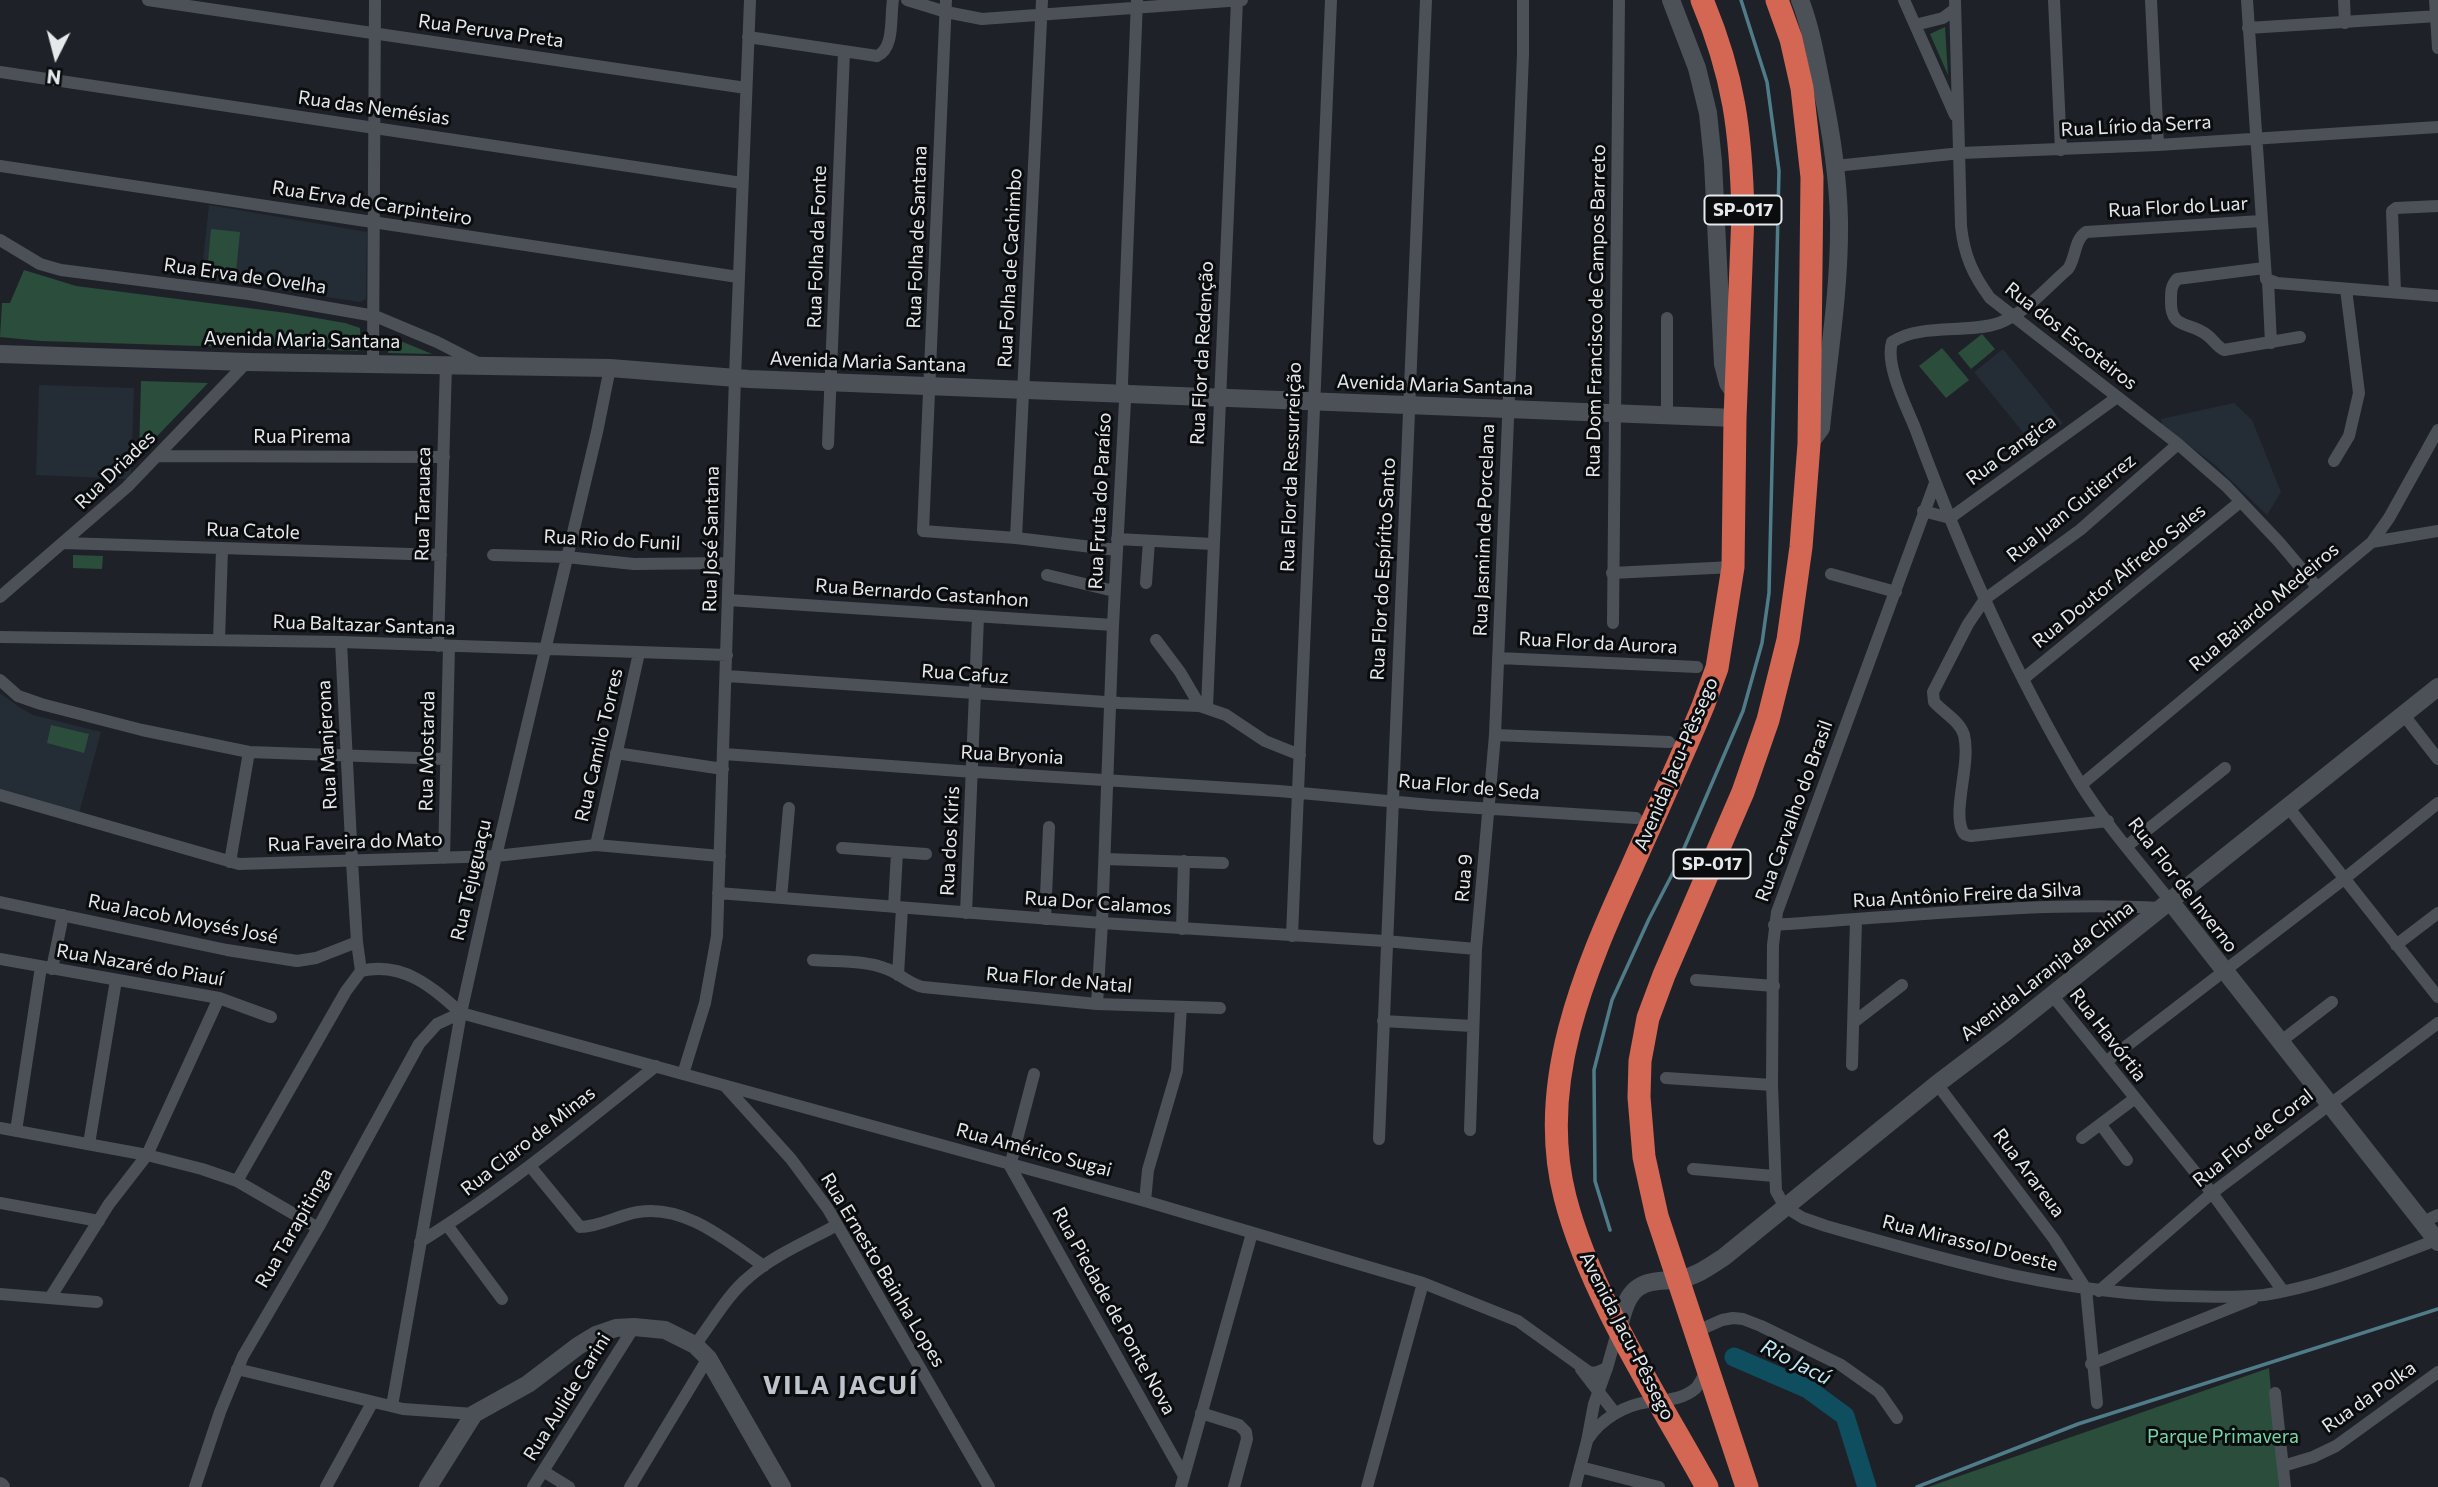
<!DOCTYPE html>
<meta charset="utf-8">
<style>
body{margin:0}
#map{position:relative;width:2438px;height:1487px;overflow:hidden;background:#1e2228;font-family:Commissioner,sans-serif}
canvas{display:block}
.north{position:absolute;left:21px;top:21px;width:70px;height:70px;-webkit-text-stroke:5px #0a0c0e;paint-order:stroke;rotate:186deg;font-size:19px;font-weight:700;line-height:28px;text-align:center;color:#e6e9ec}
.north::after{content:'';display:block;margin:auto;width:24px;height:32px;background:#e6e9ec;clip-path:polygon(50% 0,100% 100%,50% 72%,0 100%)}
</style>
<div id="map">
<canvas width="2438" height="1487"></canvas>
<div class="north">N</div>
</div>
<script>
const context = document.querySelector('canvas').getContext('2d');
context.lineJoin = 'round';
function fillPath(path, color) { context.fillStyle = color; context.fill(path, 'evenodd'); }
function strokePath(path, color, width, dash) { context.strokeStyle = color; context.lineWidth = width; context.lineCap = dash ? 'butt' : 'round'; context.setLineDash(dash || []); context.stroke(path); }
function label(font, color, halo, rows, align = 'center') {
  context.font = font + ' Commissioner,sans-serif'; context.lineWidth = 6; context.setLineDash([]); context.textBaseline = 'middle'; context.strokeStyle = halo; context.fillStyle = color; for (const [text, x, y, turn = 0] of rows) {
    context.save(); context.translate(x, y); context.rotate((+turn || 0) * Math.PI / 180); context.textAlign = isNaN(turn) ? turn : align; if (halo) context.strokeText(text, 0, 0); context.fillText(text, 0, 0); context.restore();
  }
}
fillPath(new Path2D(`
 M209,205l158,27 -1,67 -6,3 -159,-24z
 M2003,349l60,74 -29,23 -60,-74z
 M39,385l95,3 -3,91 -95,-4z
 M2234,403l18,17 29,72 -14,23 -53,-51 -52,-39 -1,-6z
 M0,693l19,14 14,8 68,17 -23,85 -78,-21z`), '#242c36');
fillPath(new Path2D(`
 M1945,27l3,48 -18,-41z
 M211,229l29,3 -4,41 -29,-2z
 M24,270l52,16 211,27 58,10 15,5 1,23 -320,-10 -41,-4 2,-34h8z
 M1982,334l13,15 -24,20 -13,-16z
 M387,336l4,1 41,17 -44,-1z
 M1942,348l27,32 -23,18 -27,-32z
 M141,381l67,2 -69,72z
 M73,555l30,1 -1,13 -29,-1z
 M51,725l38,9 -5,19 -37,-10z
 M2269,1368l10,119h-351z`), '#2a4d3c');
strokePath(new Path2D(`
 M1610,1230l-15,-49 -1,-111 18,-70 37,-81 27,-52 67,-156 19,-68 7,-50 10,-422 -12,-89 -26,-82
 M1917,1487l161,-63 360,-115`), '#507c89', 3.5);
strokePath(new Path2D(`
 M1734,1357l74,32 37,27 22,71`), '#0f4e5f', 19);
strokePath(new Path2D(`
 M148,0l598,88
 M907,0l39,12 36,7 260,-19
 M946,0l-23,531 93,7 101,12
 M1904,0l51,115
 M1955,0l6,226c3,29 12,49 29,72l188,146 48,42 53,56 38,45
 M2054,0l7,150
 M2151,0l7,145
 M2247,0l19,279 11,4 161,13
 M2344,0l1,23
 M2435,0l3,48
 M1915,25l28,-7 12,-9
 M2248,28l190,-12
 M748,37l129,19c18,-8 13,-39 16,-56
 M0,72l742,111
 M0,166l738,111
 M1835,166l126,-13 197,-8 280,-18
 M0,240l40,24 21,6 188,24 126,22 62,26 45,23
 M2264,268l-87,11c-6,7 -6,12 -6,21 -1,30 18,21 36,35 7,5 9,11 17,15l76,-13
 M2268,281l3,62
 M2395,292l-3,-81 4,-3 42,-2
 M1667,318v97
 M373,362l2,-362
 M828,444l16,-392
 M159,456l285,1
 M2334,461l15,-25 10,-43 -13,-104
 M1935,483l-158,429 -4,33 -1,140 4,106 9,16 18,11 23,8c120,34 233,68 359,70 26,1 53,2 79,-1 60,-9 116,-34 172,-55
 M1923,511l27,7 166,-120
 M1016,538l26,-538
 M1117,539l96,5
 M2372,542l66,-11
 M64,543l377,12
 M493,555l73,2 68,7 95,-1
 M1612,573l121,-6
 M1831,574l65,18
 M1047,575l67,16
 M1146,583l3,-42
 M0,597l127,-110 120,-125
 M728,600l385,25
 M1613,623l6,-623
 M0,637l341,5 386,13
 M219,640l3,-90
 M1156,640l24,32 20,34 26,9 39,26 35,14
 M341,642l11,220 5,80 4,29
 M438,646l8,-282
 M1498,658l199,9
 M727,676l393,27 80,3
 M2023,679l217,-177
 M0,680l18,16 23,8 101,26 107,22 197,7
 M1207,707l30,-707
 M2403,714l35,45
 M1495,735l174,7
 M616,753l107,16
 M724,754l236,17 319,20 152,14 205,13
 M2081,785l291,-243 17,-24 49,-88
 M0,795l239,69 257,-8 100,-11 124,11
 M2288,807l150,190
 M2108,821l-137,15c-5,-1 -7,-1 -9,-6 -9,-22 9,-67 2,-95 -4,-14 -20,-22 -30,-33l-1,-10 35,-68 17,-25 95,-69 98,-86
 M596,845l43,-192
 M2127,846l98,-78
 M842,848l84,6
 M444,858l5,-212
 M1105,859l118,4
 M230,862l19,-110
 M718,893l384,30 283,18 91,8
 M781,898l8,-90
 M2170,901c-30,-38 -64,-76 -90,-118 -67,-112 -120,-233 -165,-355 -9,-22 -30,-63 -23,-86 28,-19 76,-8 107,-19 27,-10 48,-36 69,-54 8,-11 6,-29 18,-37l175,-11
 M0,902l227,48 70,11 19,-3 41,-16
 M894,907l3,-55
 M966,913l12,-296
 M1045,919l4,-92
 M1774,925c128,-8 259,-24 387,-17
 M1182,929l2,-68
 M1292,936l39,-936
 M2396,945l42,-32
 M0,959l219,39 52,19
 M813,960c24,2 52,0 74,9 14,5 22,15 36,18l174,17 123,4
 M52,969l11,-54
 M898,975l4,-67
 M1696,980l78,6
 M2052,995l160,198 71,98
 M1097,1004l5,-81 11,-298 12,-224 -3,-18 15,-383
 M1383,1021l89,5
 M1854,1022l48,-37
 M2280,1042l52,-40
 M2107,1061l237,-182 94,-76
 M1852,1065l4,-145
 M683,1074l22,-71 12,-67 18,-559 15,-377
 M1034,1074l-24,92 174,310
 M1666,1078l106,7
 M1937,1084l117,155 32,50 11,114
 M725,1086l66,73 37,50 161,278
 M2101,1125l26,35
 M0,1128l147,27 55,14 35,12 81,47
 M1470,1130l6,-181 19,-214 28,-680v-55
 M16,1131l25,-164
 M2082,1138l52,-39
 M1379,1139l47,-1139
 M89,1144l27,-164
 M530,1166l50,61c19,0 39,-12 58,-15 47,-8 89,29 126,54
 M1693,1169l81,7
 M237,1181l109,-190 15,-20c42,-10 71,16 100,42l684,188 278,82 95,38 71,51 6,1 12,-5
 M1145,1201l3,-31 29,-99 4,-64
 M0,1203l99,18
 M2423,1222l15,-7
 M447,1225l55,74
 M420,1242c84,-52 159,-115 236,-176
 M2099,1291l113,-98 226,-170
 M0,1294l97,8
 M50,1298l59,-94 38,-49 72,-157
 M1695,1332l27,-12 11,-2 10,1 18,7 80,39 38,27 18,26
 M695,1345c17,-22 32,-50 54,-68 25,-22 59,-36 88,-52
 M2091,1364l162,-65
 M237,1369l166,40 71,5
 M1581,1369l34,44
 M2275,1393l10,94
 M392,1406l69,-393 35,-157 101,-424 13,-64
 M1201,1413l38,12 7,7 1,7 -13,48
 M1588,1439c13,-20 37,-34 60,-37 16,-2 35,-2 48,-14 5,-6 8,-13 11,-20
 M2283,1466l30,-9 23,-11 102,-74
 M1580,1467l79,20
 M543,1471l26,16
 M195,1487l25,-75 23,-56 75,-128 101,-184 18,-20 24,-11
 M326,1487l46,-84
 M533,1487l101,-160
 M630,1487l78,-129
 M1181,1487l71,-254
 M1367,1487l56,-204
 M1575,1487l12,-46 7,-37 13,-36 11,-39`), '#4c5158', 12);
strokePath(new Path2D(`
 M1671,0l26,68 11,45 5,49 10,202 5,19 7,10
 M1800,0c11,28 16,59 22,88 9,43 16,88 17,132 1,70 -11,139 -18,208l-12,16
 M0,354l247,8 363,6 139,11 986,39
 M2170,901l268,341
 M1619,1327c5,-21 10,-41 33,-45 9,-2 19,-1 28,-3 17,-3 30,-13 44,-22l213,-173 70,-53 431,-344
 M0,1486l1,1
 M428,1487l46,-73 54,-30 50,-38 18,-11 20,-7 18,-1 31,3 30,15 13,13 74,129`), '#4c5158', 18);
strokePath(new Path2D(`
 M1702,0c32,76 39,132 41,214l-8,204 -2,149 -16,101 -14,38c-23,56 -49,110 -73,165 -46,101 -94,213 -65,326 25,98 93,201 142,290
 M1747,1487l-90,-271 -13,-59 -5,-60 1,-36 8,-43 16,-43 79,-183 25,-72 20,-80 13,-93 8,-103 3,-267 -10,-89 -11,-49 -14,-39`), '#d46753', 23);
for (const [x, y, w] of [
 [1743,210,77],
 [1712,864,77]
]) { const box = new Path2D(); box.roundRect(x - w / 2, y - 14.5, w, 29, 5); context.fillStyle = '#0a0c0e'; context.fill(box); strokePath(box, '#e6e9ec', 2); }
label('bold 18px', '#e6e9ec', null, [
 ["SP-017",1743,210],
 ["SP-017",1712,864]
]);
label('19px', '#e6e9ec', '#0a0c0e', [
 ["Rua Peruva Preta",491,31,8],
 ["Rua das Nemésias",374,108,8],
 ["Rua Lírio da Serra",2136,126,-3],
 ["Rua Erva de Carpinteiro",372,203,9],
 ["Rua Flor do Luar",2178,207,-3],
 ["Rua Folha de Santana",917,237,-88],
 ["Rua Folha da Fonte",817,247,-88],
 ["Rua Folha de Cachimbo",1010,268,-87],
 ["Rua Erva de Ovelha",245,276,8],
 ["Rua Dom Francisco de Campos Barreto",1596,311,-89],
 ["Rua dos Escoteiros",2071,336,38],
 ["Avenida Maria Santana",302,340,1],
 ["Rua Flor da Redenção",1202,353,-87],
 ["Avenida Maria Santana",868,362,2],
 ["Avenida Maria Santana",1435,385,2],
 ["Rua Pirema",302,437],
 ["Rua Cangica",2011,450,-36],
 ["Rua Flor da Ressurreição",1291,467,-88],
 ["Rua Driades",115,470,-44],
 ["Rua Fruta do Paraíso",1100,501,-87],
 ["Rua Tarauaca",423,504,-89],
 ["Rua Juan Gutierrez",2071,508,-39],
 ["Rua Jasmim de Porcelana",1484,530,-88],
 ["Rua Catole",253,531,2],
 ["Rua José Santana",711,539,-89],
 ["Rua Rio do Funil",612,540,3],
 ["Rua Flor do Espírito Santo",1383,569,-87],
 ["Rua Doutor Alfredo Sales",2119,576,-39],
 ["Rua Bernardo Castanhon",922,593,4],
 ["Rua Baiardo Medeiros",2264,607,-40],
 ["Rua Baltazar Santana",364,625,2],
 ["Rua Flor da Aurora",1598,643,3],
 ["Rua Cafuz",965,674,4],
 ["Rua Manjerona",327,745,-93],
 ["Rua Camilo Torres",599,745,-77],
 ["Rua Mostarda",427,751,-89],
 ["Rua Bryonia",1012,755,3],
 ["Avenida Jacu-Pêssego",1676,764,-67],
 ["Rua Flor de Seda",1469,787,5],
 ["Rua Carvalho do Brasil",1794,811,-70],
 ["Rua dos Kiris",950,841,-87],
 ["Rua Faveira do Mato",355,842,-2],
 ["Rua 9",1464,878,-85],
 ["Rua Tejuguaçu",471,880,-77],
 ["Rua Flor de Inverno",2183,885,52],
 ["Rua Antônio Freire da Silva",1967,895,-3],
 ["Rua Dor Calamos",1098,903,4],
 ["Rua Jacob Moysés José",183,919,11],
 ["Rua Nazaré do Piauí",140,965,10],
 ["Avenida Laranja da China",2047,971,-38],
 ["Rua Flor de Natal",1059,980,5],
 ["Rua Havórtia",2108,1035,52],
 ["Rua Flor de Coral",2253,1138,-38],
 ["Rua Claro de Minas",528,1141,-38],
 ["Rua Américo Sugai",1034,1150,15],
 ["Rua Arareua",2029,1173,53],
 ["Rua Tarapitinga",294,1228,-60],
 ["Rua Mirassol D'oeste",1970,1243,14],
 ["Rua Ernesto Bainha Lopes",883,1270,59],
 ["Rua Piedade de Ponte Nova",1114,1311,61],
 ["Avenida Jacu-Pêssego",1627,1336,63],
 ["Rua Aulide Carini",567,1397,-58],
 ["Rua da Polka",2369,1397,-35]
]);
label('19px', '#74d5a9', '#0a0c0e', [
 ["Parque Primavera",2223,1437]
]);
label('italic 21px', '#c0e8f5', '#0a0c0e', [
 ["Rio Jacú",1796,1362,27]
]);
context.letterSpacing = '2px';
label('bold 26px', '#bfc4cc', '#0a0c0e', [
 ["VILA JACUÍ",841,1385]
]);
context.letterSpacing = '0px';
</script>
